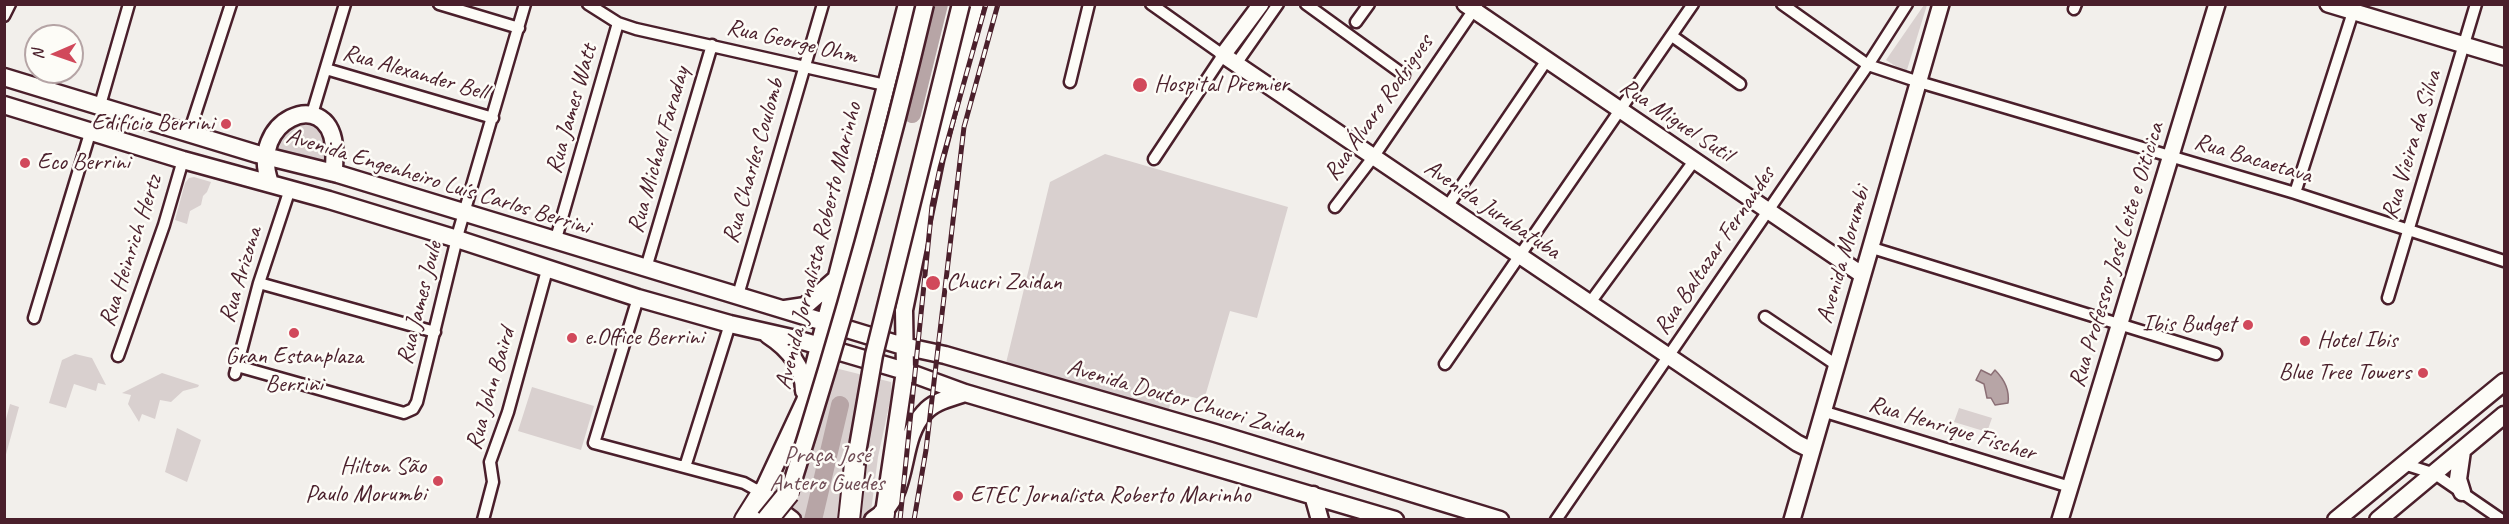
<!DOCTYPE html>
<meta charset="utf-8">
<style>
body{margin:0}
#map{position:relative;width:2509px;height:524px;overflow:hidden;background:#f2efeb;font-family:Caveat,sans-serif}
canvas{display:block}
.frame{position:absolute;inset:0;border:6px solid #4a1f2b;pointer-events:none}
.north{position:absolute;left:24px;top:24px;width:60px;height:60px;box-sizing:border-box;background:#fdfcf7;border:2px solid #b5a4a5;border-radius:50%;rotate:268deg;font-size:16px;font-weight:700;line-height:24px;text-align:center;color:#4a1f2b}
.north::after{content:'';display:block;margin:auto;width:21px;height:27px;background:#d1495b;clip-path:polygon(50% 0,100% 100%,50% 72%,0 100%)}
</style>
<div id="map">
<canvas width="2509" height="524"></canvas>
<div class="frame"></div>
<div class="north">N</div>
</div>
<script>
const context = document.querySelector('canvas').getContext('2d');
context.lineJoin = 'round';
function fillPath(path, color) { context.fillStyle = color; context.fill(path, 'evenodd'); }
function strokePath(path, color, width, dash) { context.strokeStyle = color; context.lineWidth = width; context.lineCap = dash ? 'butt' : 'round'; context.setLineDash(dash || []); context.stroke(path); }
function label(font, color, halo, rows, align = 'center') {
  context.font = font + ' Caveat,sans-serif'; context.lineWidth = 5; context.setLineDash([]); context.textBaseline = 'middle'; context.strokeStyle = halo; context.fillStyle = color; for (const [text, x, y, turn = 0] of rows) {
    context.save(); context.translate(x, y); context.rotate((+turn || 0) * Math.PI / 180); context.textAlign = isNaN(turn) ? turn : align; if (halo) context.strokeText(text, 0, 0); context.fillText(text, 0, 0); context.restore();
  }
}
fillPath(new Path2D(`
 M1924,5h3l-21,68 -20,-13z
 M310,120l16,16 -3,26 -48,-12c4,-19 17,-26 35,-30z
 M1105,154l183,53 -31,111 -27,-7 -26,89 -32,-8 -3,18 -163,-47 44,-181z
 M194,177l17,5 -4,10 -4,4 -2,9 -11,6 -3,13 -12,-4 10,-37 4,-5z
 M75,354l17,4 14,27 -8,-2 -2,8 -22,-7 -8,24 -17,-5 13,-43z
 M811,362l80,20 1,10 -14,65 -8,62 -120,1z
 M162,373l37,12 -1,2 -15,4 -12,11 -11,-2 -5,19 -13,-5 -3,8 -11,-18 3,-9 -9,-2z
 M532,387l62,19 -13,44 -63,-19z
 M10,404l9,3 -14,51v-35z
 M1959,408l33,10 -5,14 -33,-10z
 M177,428l24,12 -14,42 -22,-10z`), '#d9d0cf');
const water = new Path2D(`
 M1981,370l10,5 4,-5c9,9 15,19 13,33l-13,2 -4,-7h-4l-3,-14 -8,-4z`);
fillPath(water, '#b7a5a6');
strokePath(water, '#8b6f75', 1.5);
strokePath(new Path2D(`
 M912,114l27,-110
 M813,520l27,-115`), '#b7a5a6', 18);
const street = new Path2D(`
 M439,4l80,24
 M588,4l30,19 18,6 249,56
 M1151,4l72,51 -69,104
 M1306,4l98,71
 M1782,4l86,61 51,17 376,111 209,68
 M2074,9l2,-5
 M4,16l6,-12
 M1356,22l13,-18
 M1672,36l68,48
 M1236,64l42,-60
 M326,69l167,49
 M1070,82l19,-78
 M100,105l29,-101
 M312,114l33,-110
 M189,133l42,-129
 M2295,193l58,-181
 M1335,207l39,-51 103,-151
 M1447,207l100,-147
 M555,242l63,-219
 M1869,247l347,107
 M646,268l66,-223
 M259,283l176,49
 M738,295l85,-291
 M638,298l-44,145 150,40 18,10
 M2388,298l88,-294
 M1589,304l105,-143
 M1765,317l70,47
 M34,318l57,-188
 M118,356l46,-131 19,-65
 M1445,364l248,-360
 M237,366l167,47 9,-4 4,-7 42,-172 66,-226
 M235,374l24,-91 31,-94
 M1822,411l248,76
 M2404,464l31,10 67,46
 M685,467l45,-143
 M483,520l10,-38 -3,-20 18,-50 39,-142
 M1556,520l312,-455 39,-61`);
const secondary = new Path2D(`
 M1261,4l-38,51 574,388 14,7
 M1465,4l396,270
 M2328,4l176,53
 M1792,520l149,-516
 M2060,520l157,-516`);
const primary = new Path2D(`
 M4,77l253,77 81,20 565,172 42,9 270,78 285,87
 M4,105l179,55 146,40 128,39 181,59 92,26 66,15 109,32 60,22 430,127
 M270,183c-23,-63 57,-97 64,-38 1,9 0,19 0,28
 M785,309l20,-3 31,-27
 M768,335c20,13 36,32 36,56
 M2462,451l-4,28 4,13
 M1313,495l7,25
 M884,513l21,-142 -1,-61 31,-150 40,-156
 M792,520l-16,-12 -14,-15 43,-92 102,-397
 M873,520c39,-24 24,-78 51,-107 10,-12 27,-15 41,-20
 M2336,520l168,-138
 M2378,520l126,-105`);
const highway = new Path2D(`
 M745,520l17,-27
 M849,520l6,-56
 M883,520l1,-7`);
strokePath(street, '#4a1f2b', 15);
strokePath(secondary, '#4a1f2b', 20);
strokePath(primary, '#4a1f2b', 21);
strokePath(highway, '#4a1f2b', 24);
strokePath(street, '#fdfcf7', 10);
strokePath(secondary, '#fdfcf7', 15);
strokePath(primary, '#fdfcf7', 16);
strokePath(highway, '#fdfcf7', 20);
const rail = new Path2D(`
 M900,520l32,-314 8,-38 46,-164
 M914,520l12,-70 38,-323 34,-123`);
strokePath(rail, '#4a1f2b', 5);
strokePath(rail, '#fdfcf7', 3, [9]);
const primaryBridge = new Path2D(`
 M855,464l19,-109 87,-351
 M789,493c51,-161 97,-324 136,-489`);
const highwayBridge = new Path2D(`
 M767,520l22,-27`);
strokePath(primaryBridge, '#4a1f2b', 21, []);
strokePath(highwayBridge, '#4a1f2b', 24, []);
strokePath(primaryBridge, '#fdfcf7', 16);
strokePath(highwayBridge, '#fdfcf7', 20);
for (const [x, y, r, color] of [
 [1140,85,8,"#d1495b"],
 [226,124,6,"#d1495b"],
 [25,163,6,"#d1495b"],
 [933,283,8,"#d1495b"],
 [2248,325,6,"#d1495b"],
 [294,333,6,"#d1495b"],
 [572,338,6,"#d1495b"],
 [2305,341,6,"#d1495b"],
 [2423,373,6,"#d1495b"],
 [438,481,6,"#d1495b"],
 [958,496,6,"#d1495b"]
]) { const dot = new Path2D(); dot.arc(x, y, r, 0, 2 * Math.PI); context.fillStyle = color; context.fill(dot); strokePath(dot, '#fdfcf7', 2); }
label('24px', '#4a1f2b', '#fdfcf7', [
 ["Rua George Ohm",792,42,13],
 ["Rua Alexander Bell",415,73,16],
 ["Rua Álvaro Rodrigues",1379,108,-55],
 ["Rua James Watt",572,109,-74],
 ["Rua Miguel Sutil",1676,121,34],
 ["Rua Vieira da Silva",2412,145,-73],
 ["Rua Michael Faraday",659,150,-74],
 ["Rua Bacaetava",2253,159,17],
 ["Rua Charles Coulomb",754,161,-74],
 ["Avenida Engenheiro Luís Carlos Berrini",438,182,17],
 ["Avenida Jurubatuba",1492,210,34],
 ["Avenida Jornalista Roberto Marinho",819,246,-76],
 ["Rua Heinrich Hertz",131,251,-72],
 ["Rua Baltazar Fernandes",1715,251,-56],
 ["Avenida Morumbi",1844,255,-74],
 ["Rua Professor José Leite e Oiticica",2117,255,-73],
 ["Rua Arizona",241,275,-73],
 ["Rua James Joule",420,303,-76],
 ["Rua John Baird",491,389,-74],
 ["Avenida Doutor Chucri Zaidan",1186,401,16],
 ["Rua Henrique Fischer",1952,429,17]
]);
label('24px', '#4a1f2b', '#fdfcf7', [
 ["Hospital Premier",1154,85],
 ["Edifício Berrini",214,124,"right"],
 ["Eco Berrini",37,163],
 ["Chucri Zaidan",946,283],
 ["Ibis Budget",2236,325,"right"],
 ["e.Office Berrini",584,338],
 ["Hotel Ibis",2317,341],
 ["Gran Estanplaza",294,357,"center"],
 ["Berrini",294,385,"center"],
 ["Blue Tree Towers",2411,373,"right"],
 ["Hilton São",426,467,"right"],
 ["Paulo Morumbi",426,495,"right"],
 ["ETEC Jornalista Roberto Marinho",970,496]
], 'left');
label('24px', '#6e4b54', '#fdfcf7', [
 ["Praça José",827,456],
 ["Antero Guedes",827,484]
]);
</script>
